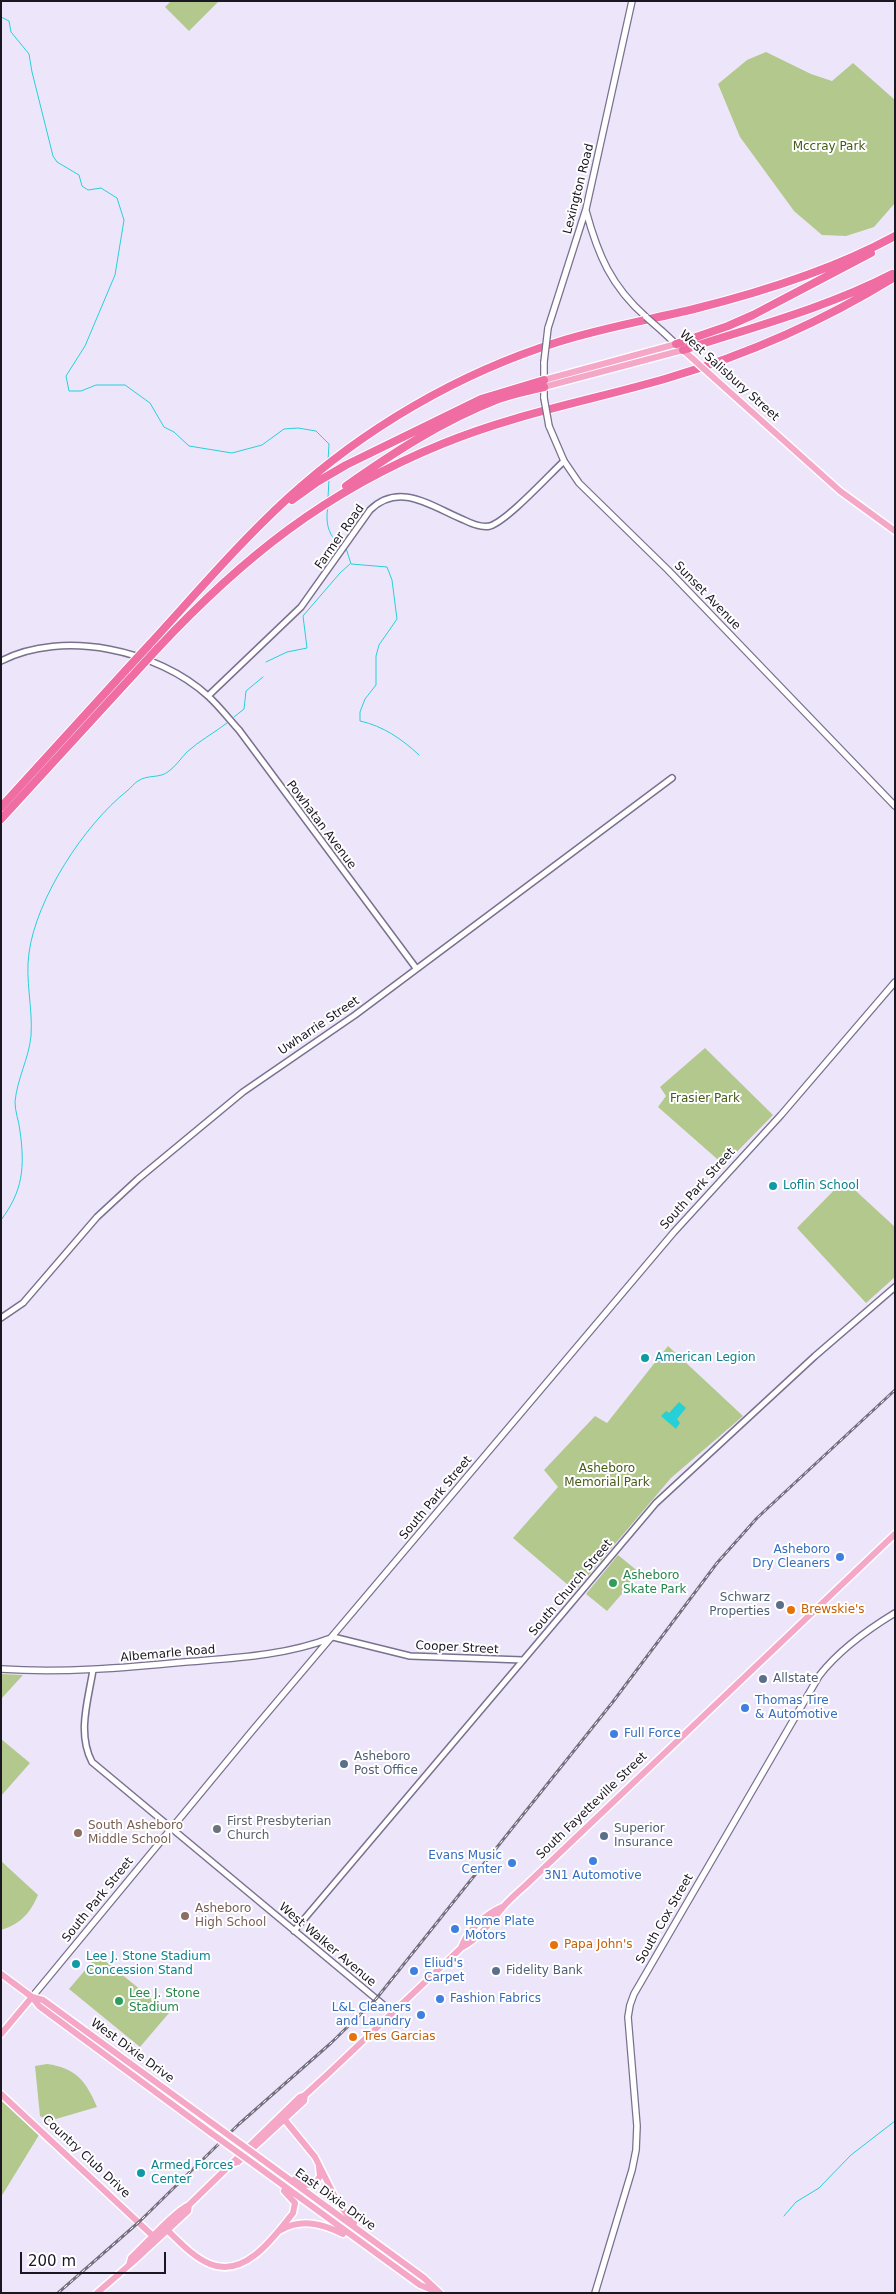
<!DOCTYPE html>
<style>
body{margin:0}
#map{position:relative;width:896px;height:2294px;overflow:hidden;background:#ede6fb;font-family:"DejaVu Sans",sans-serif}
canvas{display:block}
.frame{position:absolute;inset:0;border:2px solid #1a1622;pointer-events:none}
.scale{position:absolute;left:20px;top:2252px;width:146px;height:22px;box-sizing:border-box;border:2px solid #1a1622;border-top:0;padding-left:6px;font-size:15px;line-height:18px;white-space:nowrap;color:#1a1622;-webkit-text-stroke:4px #fff;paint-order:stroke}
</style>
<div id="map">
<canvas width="896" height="2294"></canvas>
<div class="frame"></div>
<div class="scale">200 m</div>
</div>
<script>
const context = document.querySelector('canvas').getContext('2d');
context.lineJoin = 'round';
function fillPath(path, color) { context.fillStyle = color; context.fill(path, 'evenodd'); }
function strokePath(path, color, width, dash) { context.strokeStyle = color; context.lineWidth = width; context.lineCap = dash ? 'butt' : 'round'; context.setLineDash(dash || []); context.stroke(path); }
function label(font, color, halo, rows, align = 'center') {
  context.font = font + ' "DejaVu Sans",sans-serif'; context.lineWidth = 4; context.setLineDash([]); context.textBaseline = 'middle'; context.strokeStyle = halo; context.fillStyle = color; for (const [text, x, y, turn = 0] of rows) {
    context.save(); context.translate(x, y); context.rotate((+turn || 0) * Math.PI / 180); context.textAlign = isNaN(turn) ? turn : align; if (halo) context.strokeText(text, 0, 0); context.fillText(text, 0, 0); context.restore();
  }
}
fillPath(new Path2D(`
 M171,1h48l-30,30 -24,-24z
 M766,52l45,22 21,7 21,-18 42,37v103l-21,24 -28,9 -24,-1 -28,-24 -54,-74 -22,-53 29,-24z
 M705,1048l68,67 -49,50 -66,-58 8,-11 -6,-9z
 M844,1180l51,47v50l-29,26 -69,-75z
 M668,1346l75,70 -72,62 -96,113 -62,-53 45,-51 -14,-17 51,-54 12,7z
 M618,1555l22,18 -33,38 -21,-17z
 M1,1674l22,1 -22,24z
 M1,1739l29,24 -29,33z
 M1,1861l37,34c-8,18 -17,29 -37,35z
 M98,1955l71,58 -29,34 -71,-58z
 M47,2064c29,4 39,17 50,43l-48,14 -9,-5 -5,-50z
 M1,2100l38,35 -38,62z`), '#b2c88c');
fillPath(new Path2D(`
 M679,1402l7,6 -9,11 3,4 -4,6 -15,-13 5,-5 3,2z`), '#26d0d8');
strokePath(new Path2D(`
 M1,17l8,4 2,11 18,22 3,18 21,84 4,6 22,13 3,11 6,4 13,-2 16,10 7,22 -9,55 -30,71 -19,30 3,15h12l15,-6h29l25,18 14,24 10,5 15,14 43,7 30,-8 22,-16 14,-1 18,3 13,13 -1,17
 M328,498l1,-19
 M328,507c-3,15 0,31 15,39
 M346,548l5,16 36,3 5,13 5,39 -18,26 -3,11v29l-11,14 -5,13v9c23,5 42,18 59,34
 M266,662l21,-10 20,-4 -4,-32 37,-43 10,-9
 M234,717l10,-8 2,-18 17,-14
 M1,1220c22,-29 24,-53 19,-89 -1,-10 -5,-19 -5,-29 2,-23 14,-44 16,-66 2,-28 -6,-56 -2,-83 7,-54 55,-128 98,-162 4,-3 7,-8 11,-10 10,-7 22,-2 31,-10 7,-5 12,-13 18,-19 12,-11 27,-19 40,-29
 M784,2216l12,-14 23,-14 32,-33 44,-34`), '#26d0d8', 1);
const tertiary = new Path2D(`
 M1,661c62,-32 157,-11 207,35 11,10 21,23 31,34l177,238
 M208,696l93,-89 69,-97c30,-29 62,-3 94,10 8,4 17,8 26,6 17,-5 59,-51 74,-65
 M1,1318l22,-15 74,-86 41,-38 105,-87 112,-77 317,-237
 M333,1637l77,19 113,4
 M93,1670c-5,31 -16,63 -1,92l300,250
 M294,1931l362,-428 159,-147 80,-69`);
const secondary = new Path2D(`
 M586,211c12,44 25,75 60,106
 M548,328l38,-119 46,-208
 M662,331l14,13
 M544,398v-36
 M549,426l15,35 15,22 89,87 227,236
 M1,1669c61,4 123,-1 184,-7 49,-4 99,-6 146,-24
 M32,1997l220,-266 422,-499 107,-117 114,-133
 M595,2293l37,-123 4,-20 1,-24 -9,-109 2,-12 4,-11 185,-318c20,-26 48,-46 76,-63`);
const primary = new Path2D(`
 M714,378l126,113 55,40
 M544,380l132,-36 17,15
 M544,387l139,-37
 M461,1948c6,-18 25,-34 41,-41
 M1,1974l31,23 7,9 172,127
 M32,1997l11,3 173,126
 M1,2034l31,-37
 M1,2094l153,143
 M284,2119l31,38 23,46 16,20
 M260,2158l164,120 16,15
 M232,2164l6,-2 66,-61 1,-6
 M254,2164l166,121 17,7
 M295,2179l10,6 10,-1 5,-8 -1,-9
 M167,2230c13,12 26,27 43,34 35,15 65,-28 83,-51l2,-10 -11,-12
 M281,2230c21,-12 42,-6 62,4
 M129,2265l2,-7c13,-12 44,-47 58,-53l111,-108 5,-2 24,-22 132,-125c18,-10 29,-25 42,-41 7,-8 15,-15 23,-22l369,-351
 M97,2293l37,-32 54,-50 1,-6`);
const motorway = new Path2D(`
 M676,344l52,-18 25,-11 118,-62
 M683,350c70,-23 143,-42 209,-76
 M346,486c47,-33 96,-65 150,-86 15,-6 32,-9 48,-13
 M292,500l25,-18 29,-17 135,-66 63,-19
 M149,645c45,-49 89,-101 138,-146 76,-70 172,-126 271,-157 44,-14 90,-22 136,-33 68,-17 139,-39 201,-73
 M157,649c85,-91 169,-158 285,-205 72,-30 151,-44 226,-66 82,-24 154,-56 227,-101
 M1,807l125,-137
 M1,819l133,-145`);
strokePath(tertiary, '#7b708f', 8);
strokePath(secondary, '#7b708f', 8);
strokePath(primary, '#fff', 9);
strokePath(motorway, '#fff', 10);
strokePath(tertiary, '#fff', 5);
strokePath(secondary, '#fff', 5.5);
strokePath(primary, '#f5a7c7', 6);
strokePath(motorway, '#ef6da2', 8);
const rail = new Path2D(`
 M58,2293l81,-71 100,-98 92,-81 45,-44 236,-296 105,-140 40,-45 138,-128`);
strokePath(rail, '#746f7f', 3);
strokePath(rail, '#fff', 1, [4]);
const secondaryBridge = new Path2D(`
 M646,317l16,14
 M544,362l4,-34
 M544,398l5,28`);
const primaryBridge = new Path2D(`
 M693,359l21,19
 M216,2126l44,32
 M211,2133l43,31`);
const motorwayBridge = new Path2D(`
 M126,670l23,-25
 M134,674l23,-25`);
strokePath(secondaryBridge, '#7b708f', 8, []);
strokePath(primaryBridge, '#fff', 9, []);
strokePath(motorwayBridge, '#fff', 10, []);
strokePath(secondaryBridge, '#fff', 5.5);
strokePath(primaryBridge, '#f5a7c7', 6);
strokePath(motorwayBridge, '#ef6da2', 8);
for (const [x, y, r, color] of [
 [773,1186,5,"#0f9aa8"],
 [645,1358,5,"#0f9aa8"],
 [840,1557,5,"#3f7fe0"],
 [613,1583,5,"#2e9e5b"],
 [780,1605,5,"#5c6f8a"],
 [791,1610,5,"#e8710a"],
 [763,1679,5,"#5c6f8a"],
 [745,1708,5,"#3f7fe0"],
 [614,1734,5,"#3f7fe0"],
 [344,1764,5,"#5c6f8a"],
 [217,1829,5,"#6b7280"],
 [78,1833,5,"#8d6e63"],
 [604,1836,5,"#5c6f8a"],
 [593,1861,5,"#3f7fe0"],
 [512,1863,5,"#3f7fe0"],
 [185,1916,5,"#8d6e63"],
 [455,1929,5,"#3f7fe0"],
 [554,1945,5,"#e8710a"],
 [76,1964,5,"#0f9aa8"],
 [414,1971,5,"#3f7fe0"],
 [496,1971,5,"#5c6f8a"],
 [440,1999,5,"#3f7fe0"],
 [119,2001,5,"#2e9e5b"],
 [421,2015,5,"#3f7fe0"],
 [353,2037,5,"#e8710a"],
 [141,2173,5,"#0f9aa8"]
]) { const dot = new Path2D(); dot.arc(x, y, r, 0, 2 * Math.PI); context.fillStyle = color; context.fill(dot); strokePath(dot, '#fff', 2); }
label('12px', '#465b18', '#fff', [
 ["Mccray Park",829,147],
 ["Frasier Park",705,1099],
 ["Asheboro",607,1469],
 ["Memorial Park",607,1483]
]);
label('12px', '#1a1622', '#fff', [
 ["Lexington Road",579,189,-76],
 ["West Salisbury Street",729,376,42],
 ["Farmer Road",340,537,-55],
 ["Sunset Avenue",707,596,46],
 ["Powhatan Avenue",321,825,53],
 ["Uwharrie Street",319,1026,-34],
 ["South Park Street",698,1189,-48],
 ["South Park Street",436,1498,-50],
 ["South Church Street",571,1588,-50],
 ["Cooper Street",457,1648,3],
 ["Albemarle Road",168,1654,-5],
 ["South Fayetteville Street",592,1806,-44],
 ["South Park Street",98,1900,-51],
 ["South Cox Street",665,1919,-60],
 ["West Walker Avenue",327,1945,40],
 ["West Dixie Drive",132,2051,36],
 ["Country Club Drive",86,2157,43],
 ["East Dixie Drive",335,2200,36]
]);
label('12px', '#0d838f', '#fff', [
 ["Loflin School",783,1186],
 ["American Legion",655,1358],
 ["Lee J. Stone Stadium",86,1957],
 ["Concession Stand",86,1971],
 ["Armed Forces",151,2166],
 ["Center",151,2180]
], 'left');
label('12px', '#366cbe', '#fff', [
 ["Asheboro",830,1550,"right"],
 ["Dry Cleaners",830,1564,"right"],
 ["Thomas Tire",755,1701],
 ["& Automotive",755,1715],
 ["Full Force",624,1734],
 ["Evans Music",502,1856,"right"],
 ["Center",502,1870,"right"],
 ["3N1 Automotive",593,1876,"center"],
 ["Home Plate",465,1922],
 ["Motors",465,1936],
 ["Eliud's",424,1964],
 ["Carpet",424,1978],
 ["Fashion Fabrics",450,1999],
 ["L&L Cleaners",411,2008,"right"],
 ["and Laundry",411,2022,"right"]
], 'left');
label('12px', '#27864d', '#fff', [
 ["Asheboro",623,1576],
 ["Skate Park",623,1590],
 ["Lee J. Stone",129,1994],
 ["Stadium",129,2008]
], 'left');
label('12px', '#4e5e75', '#fff', [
 ["Schwarz",770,1598,"right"],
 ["Properties",770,1612,"right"],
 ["Allstate",773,1679],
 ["Asheboro",354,1757],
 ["Post Office",354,1771],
 ["Superior",614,1829],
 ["Insurance",614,1843],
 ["Fidelity Bank",506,1971]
], 'left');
label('12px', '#c56008', '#fff', [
 ["Brewskie's",801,1610],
 ["Papa John's",564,1945],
 ["Tres Garcias",363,2037]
], 'left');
label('12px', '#5b616d', '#fff', [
 ["First Presbyterian",227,1822],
 ["Church",227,1836]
], 'left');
label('12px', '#785e54', '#fff', [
 ["South Asheboro",88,1826],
 ["Middle School",88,1840],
 ["Asheboro",195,1909],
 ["High School",195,1923]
], 'left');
</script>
